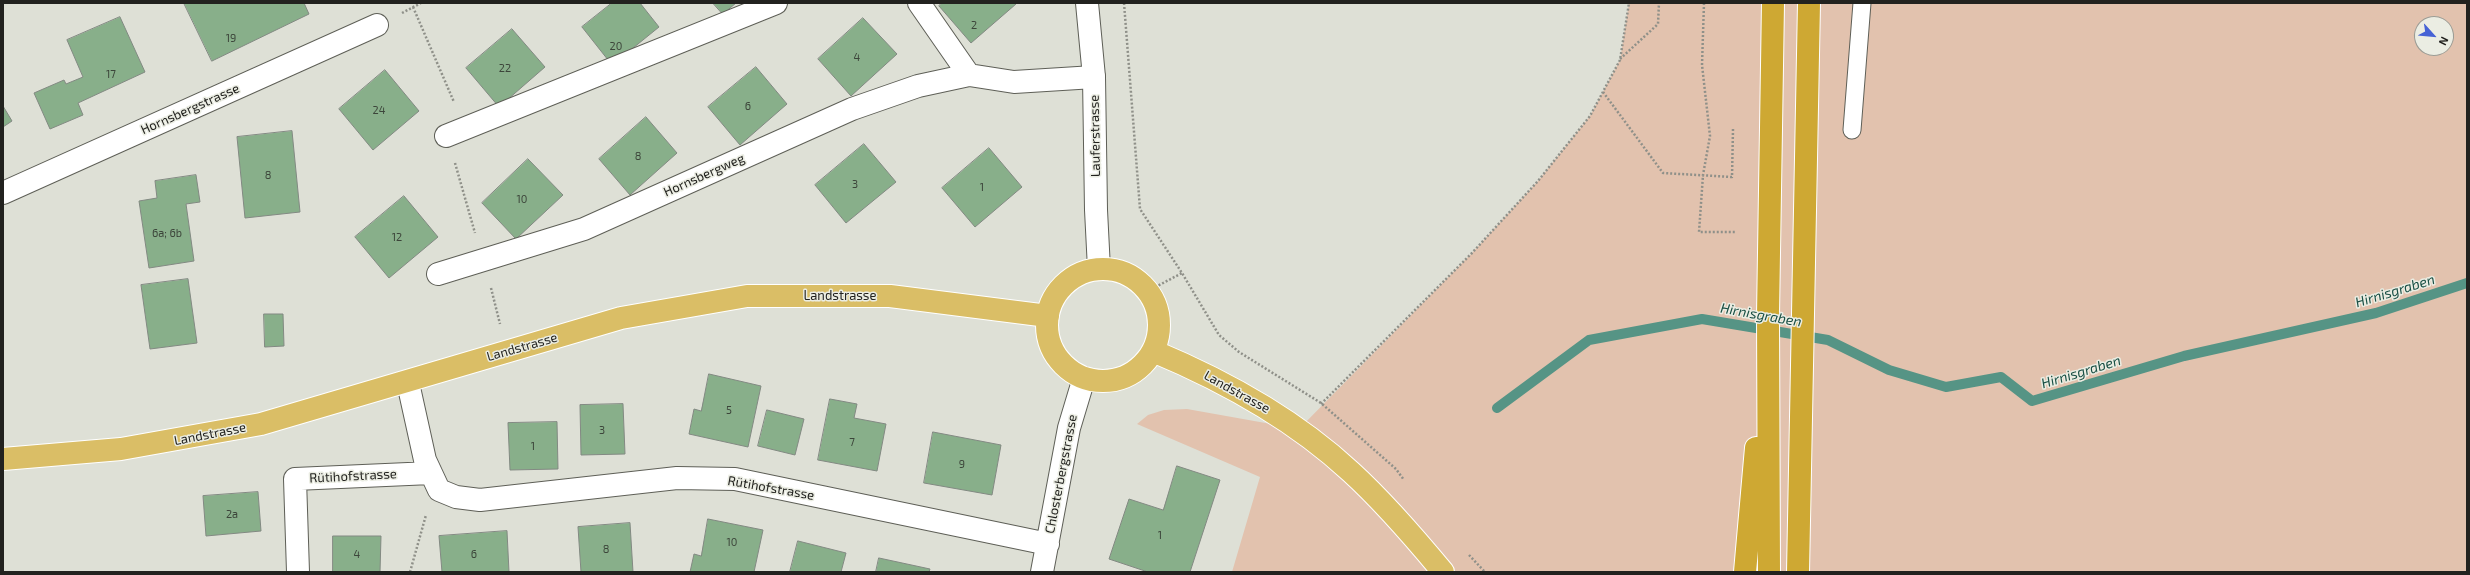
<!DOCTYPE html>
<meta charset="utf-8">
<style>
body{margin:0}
#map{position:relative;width:2470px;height:575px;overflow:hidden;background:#dee0d6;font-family:"Exo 2",sans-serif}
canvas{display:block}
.frame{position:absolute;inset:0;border:4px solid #22221f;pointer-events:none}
.north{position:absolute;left:2414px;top:16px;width:40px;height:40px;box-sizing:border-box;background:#ebede3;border:1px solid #9b9c95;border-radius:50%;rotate:117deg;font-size:11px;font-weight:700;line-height:16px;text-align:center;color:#22221f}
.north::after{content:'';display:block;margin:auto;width:14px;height:18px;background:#4662d5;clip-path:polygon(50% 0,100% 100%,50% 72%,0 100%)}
</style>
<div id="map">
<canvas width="2470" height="575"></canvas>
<div class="frame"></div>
<div class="north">N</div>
</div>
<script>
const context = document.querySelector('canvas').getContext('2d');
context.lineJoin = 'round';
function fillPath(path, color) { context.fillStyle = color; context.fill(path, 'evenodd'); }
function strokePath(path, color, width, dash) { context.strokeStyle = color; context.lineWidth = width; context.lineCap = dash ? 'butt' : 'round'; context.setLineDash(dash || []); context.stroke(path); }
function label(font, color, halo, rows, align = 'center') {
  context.font = font + ' "Exo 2",sans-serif'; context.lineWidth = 3; context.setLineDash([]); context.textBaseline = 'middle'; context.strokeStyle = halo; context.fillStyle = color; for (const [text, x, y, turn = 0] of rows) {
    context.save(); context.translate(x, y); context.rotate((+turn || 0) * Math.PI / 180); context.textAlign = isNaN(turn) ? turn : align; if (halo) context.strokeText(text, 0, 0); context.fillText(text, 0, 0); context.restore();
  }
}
fillPath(new Path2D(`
 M1629,3h838v569h-1235l28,-95 -123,-53 11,-9 16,-5 23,-1 112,20 173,-176 66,-72 52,-65 30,-56zM2422,24h24v24h-24z`), '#e2c2ae');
strokePath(new Path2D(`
 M1497,408l92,-68 113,-21 126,21 61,30 57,17 55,-10 31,24 152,-45 192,-43 91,-30`), '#569485', 10);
const building = new Path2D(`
 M184,3h120l5,11 -97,47z
 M612,3h28l19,24 -47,38 -30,-38z
 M713,3h23l-13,11z
 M942,3h73l1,1 -45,39 -32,-37z
 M120,17l25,55 -67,31 5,12 -33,14 -16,-36 30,-13 2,4 17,-7 -16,-37z
 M863,18l34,36 -46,42 -33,-37z
 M512,29l33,38 -46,40 -33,-39z
 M756,67l31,37 -47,41 -32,-38z
 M385,70l34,41 -46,39 -34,-41z
 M3,106l9,15 -9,6z
 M646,117l31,36 -47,42 -31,-36z
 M292,131l8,81 -55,6 -8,-81z
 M864,144l32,38 -50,41 -31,-38z
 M989,148l33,39 -47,40 -33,-39z
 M528,159l35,36 -47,44 -34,-36z
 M196,175l4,27 -14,2 8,57 -45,7 -10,-67 18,-3 -2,-17z
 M404,196l34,41 -49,41 -34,-41z
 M188,279l9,64 -47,6 -9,-64z
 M264,314h19l1,32 -19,1z
 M709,374l52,12 -13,61 -59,-13 5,-25 7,2z
 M830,399l27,5 -3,14 32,6 -9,47 -59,-11z
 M623,404l2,50 -44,1 -1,-50z
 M767,410l37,9 -9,36 -37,-9z
 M557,422l1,47 -48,1 -2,-47z
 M933,432l68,13 -9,50 -68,-12z
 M1177,466l43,14 -30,92h-42l-39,-13 20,-60 34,11z
 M258,492l3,39 -55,5 -3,-40z
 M708,519l55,11 -9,42h-64l4,-18 7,2z
 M630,523l3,49h-52l-3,-45z
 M507,531l2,41h-67l-3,-36z
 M333,536h48l-1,36h-47z
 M798,541l48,12 -5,19h-51z
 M879,558l51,11 -1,3h-53z`);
fillPath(building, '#88af8a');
strokePath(building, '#828982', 1);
const service = new Path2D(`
 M1852,130l10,-127`);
const minor = new Path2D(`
 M919,3l50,72
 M446,136l330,-133
 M3,193l374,-168
 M438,274l146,-45 268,-120 66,-23 51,-11 45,7 80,-5
 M408,383l17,77 14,30 17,7 24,3 197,-22 58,1 313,65
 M298,572l-3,-93 136,-6
 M1042,572l27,-144 15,-50`);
const tertiary = new Path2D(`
 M1087,3l7,74 2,133 3,59`);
const primary = new Path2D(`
 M1047 325a56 56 0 1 1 112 0a56 56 0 1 1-112 0Z
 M1153,351c72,30 141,68 198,121 34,31 63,65 92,100
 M3,459l118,-10 140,-25 360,-106 126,-22h143l158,20`);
const trunk = new Path2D(`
 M1745,572l11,-124
 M1769,572l-1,-257 5,-312
 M1798,572l11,-569`);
strokePath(service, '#5e5f57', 19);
strokePath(minor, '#5e5f57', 24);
strokePath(tertiary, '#5e5f57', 24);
strokePath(primary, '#fff', 24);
strokePath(trunk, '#fff', 24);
strokePath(new Path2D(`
 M1124,3l16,206 42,64 37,62 20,17 82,51 75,66 8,11
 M1704,3l-2,62 8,71 -7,39 -4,57h37
 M413,7l41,95
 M402,13l19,-10
 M1620,59l38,-35 1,-21
 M1603,92l60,81 69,4 1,-48
 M455,163l20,70
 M491,288l9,36
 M1148,291l34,-18
 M1321,404l151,-151 66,-72 52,-65 30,-56 9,-57
 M1469,555l16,17
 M410,572l16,-57`), '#8f9089', 2.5, [2, 2]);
strokePath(service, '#fff', 17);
strokePath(minor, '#fff', 22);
strokePath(tertiary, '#fff', 22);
strokePath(primary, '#dabe66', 22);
strokePath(trunk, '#cea833', 22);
label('11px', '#3c453a', null, [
 ["2",974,25],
 ["19",231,38],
 ["20",616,46],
 ["4",857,57],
 ["22",505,68],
 ["17",111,74],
 ["6",748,106],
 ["24",379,110],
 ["8",638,156],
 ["8",268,175],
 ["3",855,184],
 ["1",982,187],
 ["10",522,199],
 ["6a; 6b",167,233],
 ["12",397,237],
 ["5",729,410],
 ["3",602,430],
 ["7",852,442],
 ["1",533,446],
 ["9",962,464],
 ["2a",232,514],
 ["1",1160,535],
 ["10",732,542],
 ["8",606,549],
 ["4",357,554],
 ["6",474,554]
]);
label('13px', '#22221f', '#ebede3', [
 ["Hornsbergstrasse",190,109,-24],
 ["Lauferstrasse",1095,136,-91],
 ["Hornsbergweg",704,175,-24],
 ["Landstrasse",840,296],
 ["Landstrasse",522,347,-16],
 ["Landstrasse",1237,392,29],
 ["Landstrasse",210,434,-11],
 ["Chlosterbergstrasse",1061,474,-79],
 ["Rütihofstrasse",353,476,-3],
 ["Rütihofstrasse",771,488,10]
]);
label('italic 14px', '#184e43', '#ebede3', [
 ["Hirnisgraben",2395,291,-17],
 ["Hirnisgraben",1761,315,10],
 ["Hirnisgraben",2081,372,-17]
]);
</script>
